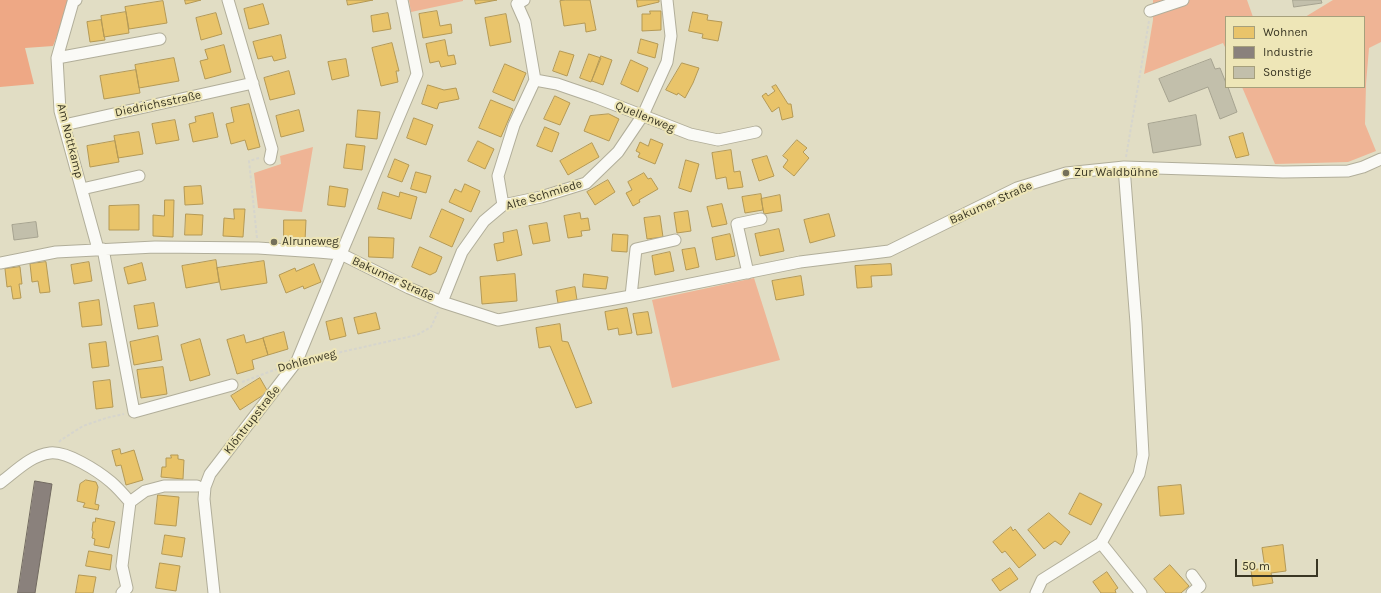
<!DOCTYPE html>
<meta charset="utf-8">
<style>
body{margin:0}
#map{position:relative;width:1381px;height:593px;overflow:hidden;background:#e1ddc4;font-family:Karla,sans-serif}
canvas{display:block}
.legend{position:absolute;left:1225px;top:16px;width:140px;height:72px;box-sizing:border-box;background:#eee6b7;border:1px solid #a6a07c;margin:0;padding:5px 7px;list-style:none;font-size:12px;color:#393623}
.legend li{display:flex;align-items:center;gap:8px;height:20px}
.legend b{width:20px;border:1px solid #a6a07c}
.scale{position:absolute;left:1235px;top:559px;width:83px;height:18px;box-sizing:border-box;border:2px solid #393623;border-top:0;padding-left:5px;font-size:12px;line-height:14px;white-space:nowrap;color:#393623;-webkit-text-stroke:3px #eee6b7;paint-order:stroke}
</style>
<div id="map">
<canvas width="1381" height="593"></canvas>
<ul class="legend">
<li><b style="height:11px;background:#e9c46a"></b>Wohnen</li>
<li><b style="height:11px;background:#8a817c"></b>Industrie</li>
<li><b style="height:11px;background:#c2bfab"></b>Sonstige</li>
</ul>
<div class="scale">50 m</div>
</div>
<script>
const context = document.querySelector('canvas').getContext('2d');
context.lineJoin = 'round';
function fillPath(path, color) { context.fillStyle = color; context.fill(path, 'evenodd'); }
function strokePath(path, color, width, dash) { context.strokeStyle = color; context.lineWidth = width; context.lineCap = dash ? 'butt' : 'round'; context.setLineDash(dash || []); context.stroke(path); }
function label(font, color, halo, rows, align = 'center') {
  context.font = font + ' Karla,sans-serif'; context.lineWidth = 4; context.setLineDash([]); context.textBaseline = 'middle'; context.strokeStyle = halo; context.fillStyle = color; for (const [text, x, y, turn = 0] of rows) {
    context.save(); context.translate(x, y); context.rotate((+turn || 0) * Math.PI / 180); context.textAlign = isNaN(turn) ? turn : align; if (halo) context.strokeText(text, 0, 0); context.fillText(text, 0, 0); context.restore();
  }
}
fillPath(new Path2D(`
 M409,0h54v1l-52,11z
 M1153,0h94l6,17h-27v32l-3,-6 -79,31 9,-54z
 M1333,0h48v42l-12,6 -3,36 -1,40 11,27 -28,11 -73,2 -33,-77h122v-70h-59z
 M313,147l-11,65 -44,-4 -4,-35 27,-9 -1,-8z
 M754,278l26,82 -108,28 -20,-88z`), '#efb495');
fillPath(new Path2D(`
 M0,0h71l-18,46 -28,2 9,36 -34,3z`), '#eea885');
const homes = new Path2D(`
 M185,0h16l-15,4z
 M347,0h26l-25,5z
 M475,0h22l-21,4z
 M566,0h24l6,30 -10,2 -1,-9 -21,3 -4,-25z
 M637,0h22v2l-21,5z
 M163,1l4,22 -38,6 -4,-22z
 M263,4l6,20 -20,5 -5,-20z
 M437,11l3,15 11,-2 1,9 -29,5 -4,-24z
 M650,11h11v19l-19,1v-17h8z
 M126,12l3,21 -25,4 -3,-21z
 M693,12l15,3 -1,5 15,2 -4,19 -16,-3 1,-4 -14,-3z
 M216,13l6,21 -21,6 -5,-22z
 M388,13l3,16 -18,3 -2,-16z
 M506,14l5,28 -21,4 -5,-28z
 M101,20l4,20 -15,2 -3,-20z
 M281,35l5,23 -12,3 -2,-5 -14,3 -5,-17z
 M641,39l17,5 -3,14 -17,-5z
 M445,40l3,16 6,-1 2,9 -15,3 -2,-6 -9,2 -4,-19z
 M392,43l7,28h-3l2,11 -17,4 -9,-38z
 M224,45l7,27 -26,7 -5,-18 8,-2 -3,-9z
 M560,51l14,4 -7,21 -14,-5z
 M589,54l12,4 -10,24 -11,-4z
 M601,56l11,4 -9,25 -11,-4z
 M174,58l5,23 -40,7 -4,-23z
 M346,59l3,17 -17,4 -4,-18z
 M631,60l17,8 -10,24 -17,-8z
 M682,63l17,5 -6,15 -8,15 -7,-5 -1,2 -11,-5z
 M505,64l21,9 -12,28 -21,-9z
 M136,70l4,23 -36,6 -4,-23z
 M289,71l6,23 -25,6 -6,-22z
 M428,85l16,5 12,-2 3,11 -20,4 -2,6 -15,-5z
 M776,85l12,19h3l2,13 -11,3 -3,-13 -7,5 -10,-16 4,-3 2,3 7,-5 -3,-4z
 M555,96l15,7 -10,22 -16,-6z
 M491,100l22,9 -12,28 -22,-9z
 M249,104l11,43 -12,3 -3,-10 -14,4 -5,-20 8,-2 -3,-14z
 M299,110l5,21 -23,6 -5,-21z
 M358,110l22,2 -3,27 -21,-2z
 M213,113l5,24 -25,5 -4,-18 7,-2 -1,-5z
 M609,114l10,5 -10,22 -25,-10 6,-15z
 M414,118l19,7 -7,20 -19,-7z
 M175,120l4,20 -23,4 -4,-20z
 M545,127l14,6 -7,19 -15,-6z
 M139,132l4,22 -25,4 -4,-22z
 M1243,133l6,22 -13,3 -7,-21z
 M651,139l12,5 -8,20 -17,-7 2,-4 -4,-2 4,-9 8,4z
 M797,140l10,8 -4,4 6,6 -15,18 -11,-9 5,-7 -5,-4z
 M115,141l4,21 -29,5 -3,-21z
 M478,141l16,8 -9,20 -17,-8z
 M592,143l7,14 -31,18 -8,-14z
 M347,144l18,2 -3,24 -18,-2z
 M731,150l3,22 6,-1 3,16 -15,2 -2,-12 -10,2 -4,-26z
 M767,156l7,20 -15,5 -7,-21z
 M395,159l14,6 -7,17 -14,-5z
 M686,160l13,4 -8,28 -12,-4z
 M416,172l15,4 -5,17 -15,-4z
 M644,173l4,6 3,-1 7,11 -19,11 1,2 -7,4 -7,-13 6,-3 -4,-8z
 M608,180l7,12 -20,13 -8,-13z
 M465,184l15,7 -9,21 -22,-10 6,-13 6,3z
 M201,186l2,18 -18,1 -1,-18z
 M330,186l18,3 -3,18 -17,-2z
 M383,192l16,5 1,-5 17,5 -6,22 -33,-10z
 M761,194l2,16 -18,3 -3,-16z
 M780,195l2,16 -18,3 -3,-15z
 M165,200h9l-1,37 -20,-1v-21l11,1z
 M722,204l5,20 -15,3 -5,-20z
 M139,205v25h-30v-24z
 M234,209h11l-2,28 -20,-1 1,-18 10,1z
 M442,209l22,10 -12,28 -22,-10z
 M688,211l3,20 -14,2 -3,-20z
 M580,213l1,6 7,-1 2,12 -9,1 1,5 -14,2 -4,-22z
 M186,214l17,1 -1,20h-17z
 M829,214l6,22 -25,7 -6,-23z
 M660,216l3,21 -16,2 -3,-21z
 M284,220h22l-1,21 -21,-1z
 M547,223l3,18 -17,3 -4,-18z
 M779,229l5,22 -24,5 -5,-22z
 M517,230l5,25 -25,6 -3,-17 10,-2 -1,-9z
 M613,234l15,1 -1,17 -15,-1z
 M730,234l5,22 -19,4 -4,-22z
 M369,237l25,1 -1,20 -24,-1z
 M420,247l22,10 -6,15 -6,3 -18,-8z
 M695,248l4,19 -13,3 -4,-20z
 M670,252l4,19 -19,4 -3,-19z
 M216,260l3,22 -33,6 -4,-22z
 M264,261l3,22 -46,7 -4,-22z
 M46,262l4,30 -10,1 -2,-12 -6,1 -2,-18z
 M89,262l3,19 -18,3 -3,-19z
 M142,263l4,17 -18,4 -4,-16z
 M314,264l7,18 -17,7 -1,-3 -17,7 -7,-18 16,-7 1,3z
 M891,264l1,11 -21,1 1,11 -15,1 -2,-22z
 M20,267l2,17h-3l2,14 -8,1 -2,-13 -4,1 -2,-18z
 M515,274l2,27 -35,3 -2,-27z
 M584,274l24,3 -2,12 -23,-2z
 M801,276l3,19 -28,5 -4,-19z
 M575,287l2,13 -19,3 -2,-12z
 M99,300l3,25 -20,2 -3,-24z
 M154,303l4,23 -20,3 -4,-23z
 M627,308l5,25 -13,2 -1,-7 -10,2 -3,-18z
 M648,312l4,21 -15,2 -4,-21z
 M376,313l4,16 -22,5 -4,-16z
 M342,318l4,18 -16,4 -4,-18z
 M560,324l2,17 6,1 24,61 -16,5 -26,-62 -11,2 -3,-20z
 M284,332l4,17 -20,6 -5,-17z
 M244,335l2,8 17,-5 5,17 -16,5 2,9 -17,5 -10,-34z
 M158,336l4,24 -28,5 -4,-23z
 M200,339l10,36 -20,6 -9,-36z
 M106,342l3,24 -17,2 -3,-24z
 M163,367l4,27 -26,4 -4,-28z
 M260,378l8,14 -28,18 -9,-14z
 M110,380l3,27 -17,2 -3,-27z
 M120,449l1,5 13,-4 9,30 -17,5 -5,-20 -5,1 -4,-15z
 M171,455h7v4l6,1 -1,19 -22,-2 1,-10h4v-9h5z
 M86,480l10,2 2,5 -3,17 4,1 -1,5 -15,-3 2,-4 -8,-2 3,-17z
 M1181,485l3,29 -24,2 -2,-29z
 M1080,493l22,11 -11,21 -22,-11z
 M158,495l21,2 -3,29 -21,-2z
 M1049,513l21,19 -9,13 -6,-4 -11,8 -16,-19z
 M96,518l19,4 -6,26 -15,-3 1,-6 -3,-1 1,-6 -1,-2 1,-8h2z
 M1011,527l2,4 2,-2 21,26 -17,13 -14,-17 -3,2 -9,-11z
 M165,535l20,3 -3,19 -20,-3z
 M1283,545l3,26 -15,2 2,10 -20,3 -2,-16 14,-2 -3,-20z
 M89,551l23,4 -2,15 -24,-4z
 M160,563l20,3 -4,25 -20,-3z
 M1170,565l19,21 -8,7h-15l-12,-14z
 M1010,568l8,11 -18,12 -8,-11z
 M1107,572l11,16 -3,2 1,3h-15l-8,-11z
 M79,575l17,2 -3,16h-17z`);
fillPath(homes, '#e9c46a');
strokePath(homes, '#b49955', 1);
const industry = new Path2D(`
 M35,481l17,3 -17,109h-17z`);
fillPath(industry, '#8a817c');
strokePath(industry, '#726a61', 1);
const building = new Path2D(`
 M1293,0h28l1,3 -28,4z
 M1211,59l4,10 5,-1 6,15v4h2l9,25 -17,7 -12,-32 -39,15 -10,-23z
 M1196,115l5,30 -48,8 -5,-29z
 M36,222l2,15 -24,3 -2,-15z`);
fillPath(building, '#c2bfab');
strokePath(building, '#a6a390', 1);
const minor = new Path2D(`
 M76,0l-3,2 -16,56 3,53 38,138
 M228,0l44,149 -2,10
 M1150,11l33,-11
 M57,58l103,-19
 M535,80l22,4 38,13 95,37 28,6 38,-8
 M64,125l189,-42
 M82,189l57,-13
 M503,205l-5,-29 16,-51 21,-45 -10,-58 -8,-18 7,-4
 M103,249l31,163 98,-27
 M0,263l56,-11 99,-5 103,1 60,4 23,2 68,34 33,14 56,18 133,-24 169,-34 89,-11 128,-63 49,-15 58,-6 159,5 65,-1 15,-4 18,-8
 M748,273l-11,-49 24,-5
 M631,296l5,-47 39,-9
 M442,302l20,-50 22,-31 19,-16 38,-8 45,-14 32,-31 25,-37 24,-53 4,-26 -4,-36
 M0,483c15,-11 31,-28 50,-30 17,-2 48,18 61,29 7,6 13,13 19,20l-8,64 5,22 -5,5
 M130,502l15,-11 19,-5h33
 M1101,543l40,50
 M1192,575l8,11 -8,7
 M214,593l-10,-94 1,-12 5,-13 87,-113 44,-107 76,-180 -15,-74
 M1036,593l6,-13 59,-37 38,-69 4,-19 -7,-132 -12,-156`);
strokePath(minor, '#b1ae9a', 13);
strokePath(new Path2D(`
 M1126,157l23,-136
 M257,238l-8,-77 10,-3
 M310,359l107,-24 14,-8 7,-15
 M242,382l35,-13
 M59,442l2,-2 22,-14 23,-8 18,-4`), '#d6d5cd', 2, [3, 2]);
strokePath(minor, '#fafaf6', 11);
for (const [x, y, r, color] of [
 [1066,173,4,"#74705b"],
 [274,242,4,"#74705b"]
]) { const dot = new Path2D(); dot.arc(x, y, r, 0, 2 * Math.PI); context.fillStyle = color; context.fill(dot); strokePath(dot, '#eee6b7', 1.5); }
label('12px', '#393623', '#eee6b7', [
 ["Diedrichsstraße",158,104,-12],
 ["Quellenweg",645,117,22],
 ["Am Nottkamp",70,141,76],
 ["Alte Schmiede",544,195,-17],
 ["Bakumer Straße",991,203,-24],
 ["Bakumer Straße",393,279,25],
 ["Dohlenweg",307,361,-15],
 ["Klöntrupstraße",252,420,-52]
]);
label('12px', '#393623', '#eee6b7', [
 ["Zur Waldbühne",1074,173],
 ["Alruneweg",282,242]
], 'left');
</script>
